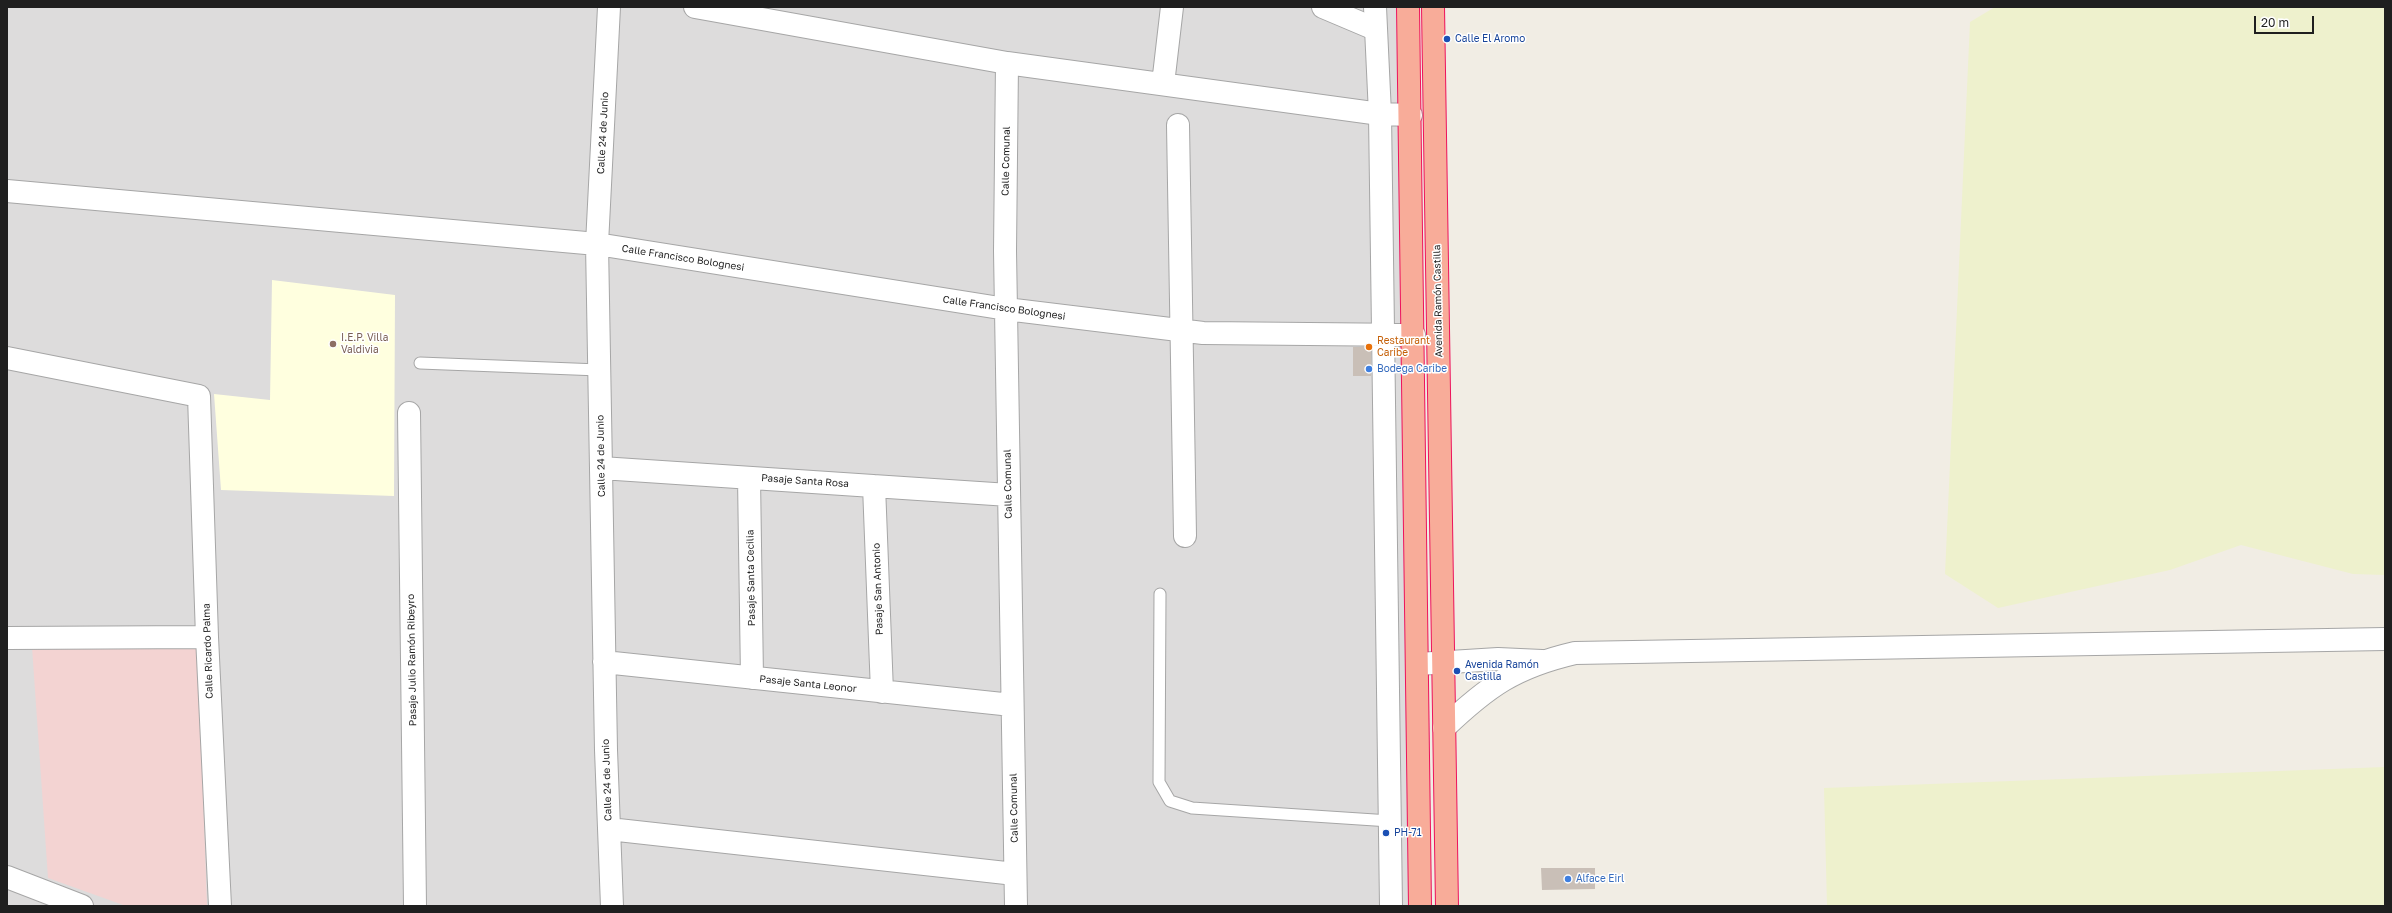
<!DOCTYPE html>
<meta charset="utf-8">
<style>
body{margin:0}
#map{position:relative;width:2392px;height:913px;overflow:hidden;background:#f1ede4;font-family:"Golos Text",sans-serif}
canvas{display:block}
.frame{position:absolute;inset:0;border:8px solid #1f1f1f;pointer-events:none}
.scale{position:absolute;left:2254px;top:16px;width:60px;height:18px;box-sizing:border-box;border:2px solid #1f1f1f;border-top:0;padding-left:5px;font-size:12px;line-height:14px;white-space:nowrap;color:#1f1f1f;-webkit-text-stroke:3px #fff;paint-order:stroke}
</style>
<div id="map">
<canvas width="2392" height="913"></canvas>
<div class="frame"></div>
<div class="scale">20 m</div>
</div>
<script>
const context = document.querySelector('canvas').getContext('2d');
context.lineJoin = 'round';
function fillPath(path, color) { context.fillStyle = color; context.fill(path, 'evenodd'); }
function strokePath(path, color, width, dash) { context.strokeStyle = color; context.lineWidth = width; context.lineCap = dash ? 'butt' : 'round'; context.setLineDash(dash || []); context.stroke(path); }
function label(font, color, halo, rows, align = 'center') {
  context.font = font + ' "Golos Text",sans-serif'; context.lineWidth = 3; context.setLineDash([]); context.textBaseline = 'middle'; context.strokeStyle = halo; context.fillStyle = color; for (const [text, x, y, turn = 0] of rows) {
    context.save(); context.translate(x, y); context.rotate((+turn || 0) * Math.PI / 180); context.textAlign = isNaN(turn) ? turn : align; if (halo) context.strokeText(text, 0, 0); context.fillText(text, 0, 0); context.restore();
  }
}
fillPath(new Path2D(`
 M7,7h1412l13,899h-1425z`), '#dddcdc');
fillPath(new Path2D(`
 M32,647h166l9,259h-81l-78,-28z`), '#f3d3d2');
fillPath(new Path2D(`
 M272,280l123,15 -1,201 -173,-6 -7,-96 56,6z`), '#ffffdf');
fillPath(new Path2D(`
 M1995,7h390v568l-32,-1 -112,-29 -71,25 -172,38 -53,-34 25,-552z
 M2385,767v139h-558l-3,-118z`), '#eef1cd');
fillPath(new Path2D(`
 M1353,347h18v29h-18z
 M1541,868h54v21l-53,1z`), '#c9bfb7');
const service = new Path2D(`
 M420,363l179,7
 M1160,594l-1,188 11,19 22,7 198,13`);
const minor = new Path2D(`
 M609,7l-12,237 9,506 6,156
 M695,7l312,56 373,51 31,1
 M1375,7l5,107 11,792
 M1007,63l-2,188 11,655
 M1163,84l9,-77
 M1178,125l7,411
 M7,191l590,53 409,65 197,24 211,2
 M7,358l192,38 8,241 13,269
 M409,413l6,493
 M601,468l408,27
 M749,478l3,200
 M874,486l8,206
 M7,638l200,-1
 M604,662l408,43
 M1418,664l80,-5 44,2
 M609,829l406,45
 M7,877l75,29`);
const tertiary = new Path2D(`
 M1323,7l52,22
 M1444,728c44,-42 71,-61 131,-75l810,-14`);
const trunk = new Path2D(`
 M1408,7l12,899
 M1433,7l14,899`);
strokePath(service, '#a6a6a6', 13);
strokePath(minor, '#a6a6a6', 24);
strokePath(tertiary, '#a6a6a6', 24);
strokePath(trunk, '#ed135c', 24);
strokePath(service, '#fff', 11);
strokePath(minor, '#fff', 22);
strokePath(tertiary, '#fff', 22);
strokePath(trunk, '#f8ac99', 22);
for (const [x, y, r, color] of [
 [1447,39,4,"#1a4fb4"],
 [333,344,4,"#8d6e63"],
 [1369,347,4,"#e8710a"],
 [1369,369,4,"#3f7fe0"],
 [1457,671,4,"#1a4fb4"],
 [1386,833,4,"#1a4fb4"],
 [1568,879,4,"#3f7fe0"]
]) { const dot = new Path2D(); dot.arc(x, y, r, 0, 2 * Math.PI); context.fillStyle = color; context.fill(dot); strokePath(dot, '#fff', 1.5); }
label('10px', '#164399', '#fff', [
 ["Calle El Aromo",1455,39],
 ["Avenida Ramón",1465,665],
 ["Castilla",1465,677],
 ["PH-71",1394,833]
], 'left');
label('10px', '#1f1f1f', '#fff', [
 ["Calle 24 de Junio",603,133,-87],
 ["Calle Comunal",1006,161,-89],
 ["Calle Francisco Bolognesi",683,258,9],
 ["Avenida Ramón Castilla",1438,301,-91],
 ["Calle Francisco Bolognesi",1004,308,8],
 ["Calle 24 de Junio",601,456,-91],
 ["Pasaje Santa Rosa",805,481,4],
 ["Calle Comunal",1008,484,-91],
 ["Pasaje Santa Cecilia",751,578,-91],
 ["Pasaje San Antonio",878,589,-92],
 ["Calle Ricardo Palma",208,651,-92],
 ["Pasaje Julio Ramón Ribeyro",412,660,-91],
 ["Pasaje Santa Leonor",808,684,6],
 ["Calle 24 de Junio",607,780,-92],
 ["Calle Comunal",1014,808,-91]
]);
label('10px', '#785e54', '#fff', [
 ["I.E.P. Villa",341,338],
 ["Valdivia",341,350]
], 'left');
label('10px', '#c56008', '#fff', [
 ["Restaurant",1377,341],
 ["Caribe",1377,353]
], 'left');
label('10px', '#366cbe', '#fff', [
 ["Bodega Caribe",1377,369],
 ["Alface Eirl",1576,879]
], 'left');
</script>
